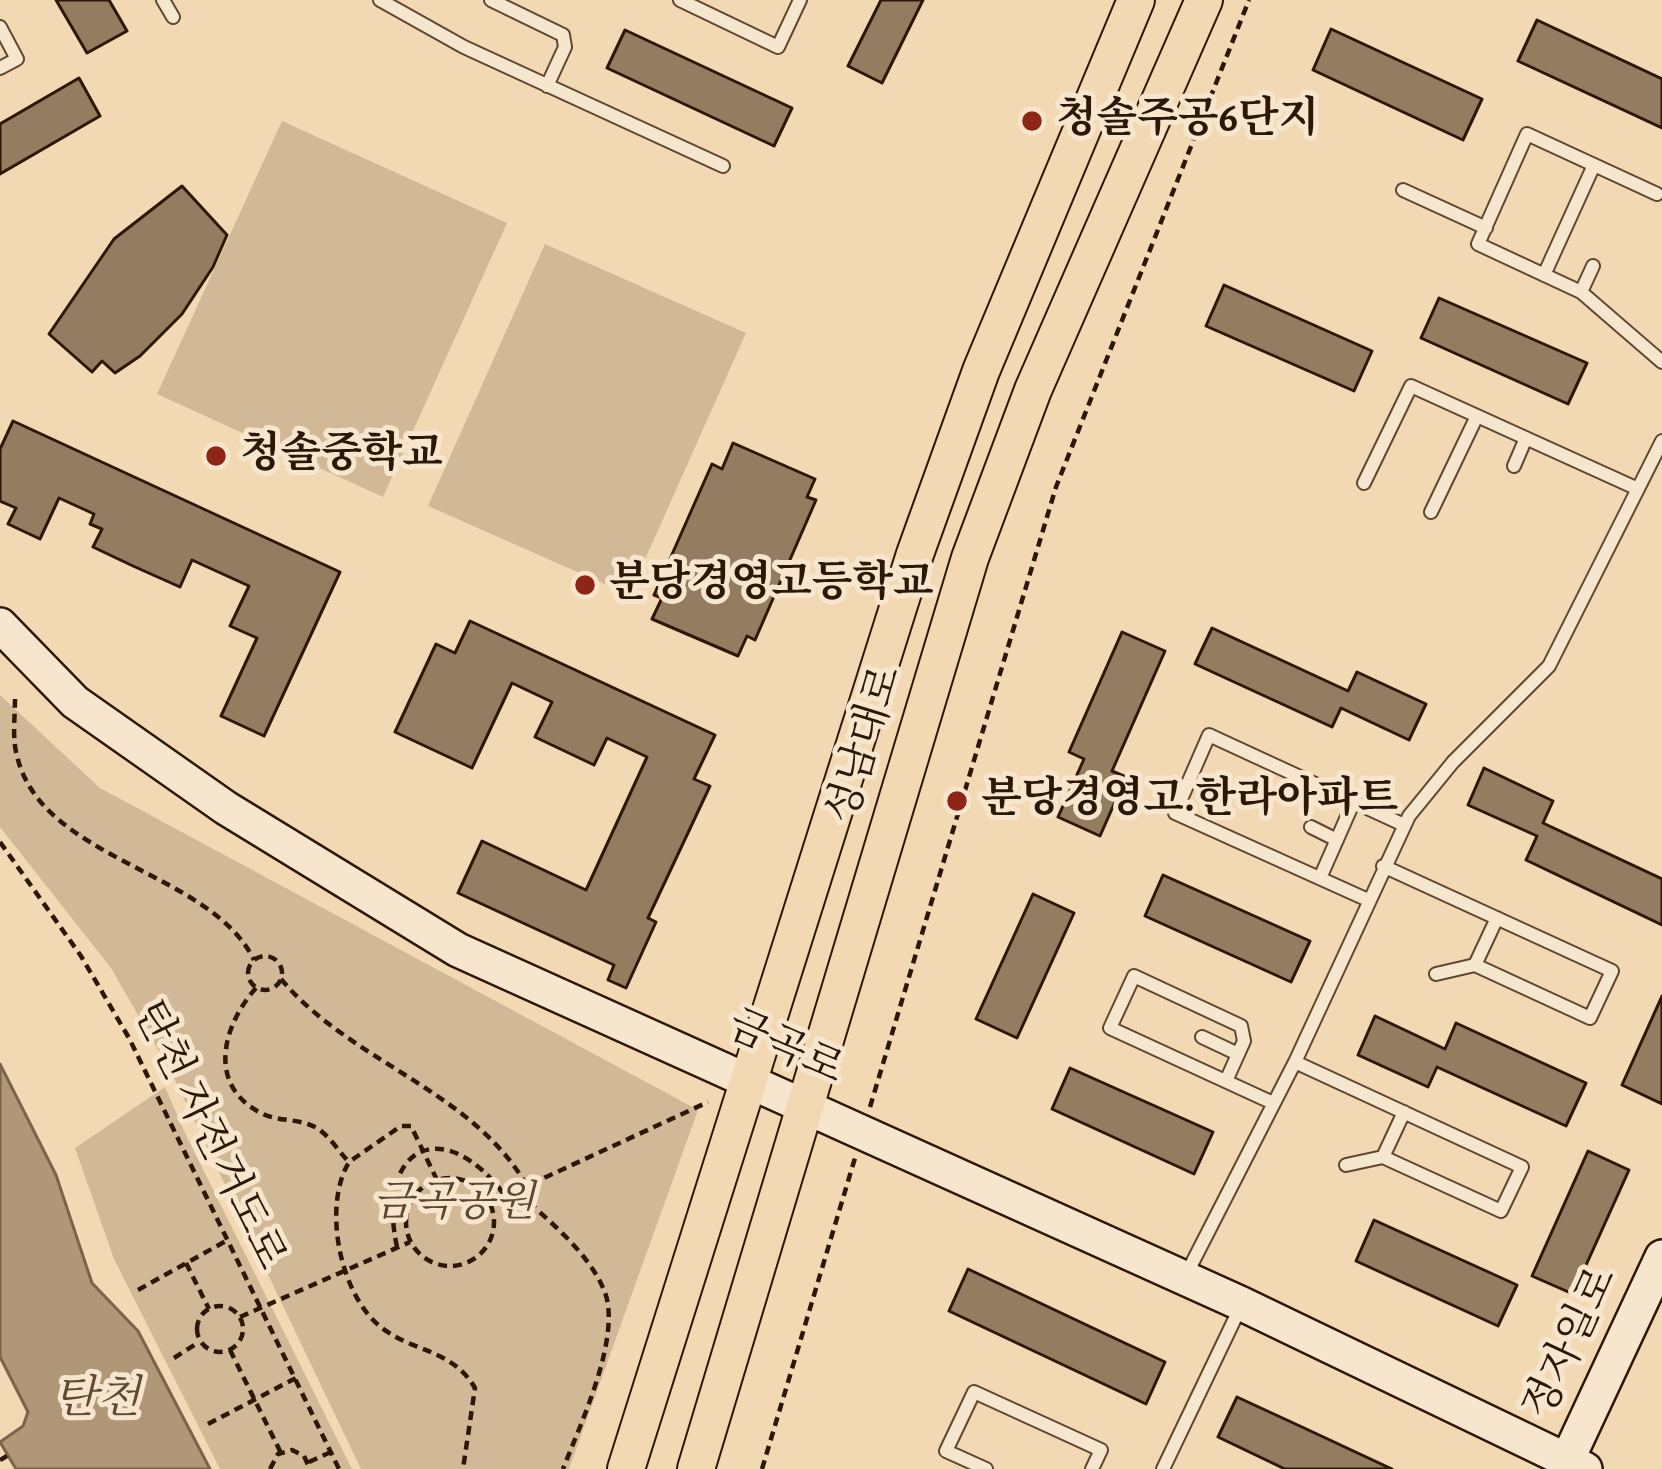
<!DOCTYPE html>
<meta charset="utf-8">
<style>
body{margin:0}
canvas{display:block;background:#f3d9b3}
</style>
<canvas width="1662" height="1469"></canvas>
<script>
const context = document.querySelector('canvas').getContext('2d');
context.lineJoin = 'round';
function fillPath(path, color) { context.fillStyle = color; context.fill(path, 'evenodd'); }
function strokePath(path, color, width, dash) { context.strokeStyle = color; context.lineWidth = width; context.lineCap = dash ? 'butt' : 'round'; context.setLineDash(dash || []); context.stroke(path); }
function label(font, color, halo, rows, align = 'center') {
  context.font = font + ' Alegreya,"Noto Serif KR",serif'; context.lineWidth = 10; context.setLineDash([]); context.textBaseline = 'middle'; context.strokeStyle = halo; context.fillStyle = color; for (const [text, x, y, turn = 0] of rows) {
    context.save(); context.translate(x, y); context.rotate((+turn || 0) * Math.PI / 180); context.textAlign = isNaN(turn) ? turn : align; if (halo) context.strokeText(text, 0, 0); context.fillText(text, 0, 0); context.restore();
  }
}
fillPath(new Path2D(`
 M282,121l225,102 -124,274 -226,-103z
 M545,244l201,89 -112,251 -16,6 -190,-84z
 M0,695l100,93 598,322 -129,359h-208l-189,-395 -61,-106 -111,-141z
 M165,1087l20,46 167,336h-132l-106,-210 -39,-111z`), '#d1b896');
const water = new Path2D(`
 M0,1064l56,111 36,108 46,48 72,138h-194l-16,-27 23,-16 5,-14 -28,-55z`);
fillPath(water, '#b09778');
strokePath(water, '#7c644a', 3);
const building = new Path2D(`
 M56,0h53l18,31 -40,22z
 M881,0h42l-41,83 -34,-17z
 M1537,20l125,59v49l-144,-67z
 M1331,29l151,70 -19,41 -150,-70z
 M625,30l167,78 -18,38 -167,-78z
 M79,78l21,38 -100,58v-50z
 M182,186l45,49 -14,32 -31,47 -42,42 -25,17 -13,-12 -10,11 -43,-38 65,-95z
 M1224,285l148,66 -18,40 -148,-65z
 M1439,298l148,65 -19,41 -147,-66z
 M13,421l327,151 -76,164 -43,-20 36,-78 -27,-12 19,-40 -57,-26 -12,27 -47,-21 -40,-19 9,-18 -12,-5 4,-10 -35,-16 -19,41 -32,-15 8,-16 -16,-7v-52z
 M733,443l82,36 -8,18 9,3 -61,140 -8,-4 -9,20 -86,-37 10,-21 -8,-3 58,-131 10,5z
 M470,621l245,114 -21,44 16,7 -62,132 8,4 -30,66 -18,-8 6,-15 -156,-72 24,-52 104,49 61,-133 -40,-19 -13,27 -59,-28 17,-35 -40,-19 -40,85 -77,-36 41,-88 19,9z
 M1212,628l136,63 9,-19 69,32 -17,36 -68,-32 -9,19 -137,-63z
 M1122,632l43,19 -53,120 14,6 -26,59 -42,-19 26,-58 -15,-7z
 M1484,768l69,33 -10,22 119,56v46l-136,-65 11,-24 -69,-31z
 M1163,875l147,66 -19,41 -146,-66z
 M1033,894l41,19 -57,125 -41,-19z
 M1662,996v108l-40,-19z
 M1375,1016l70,33 11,-26 130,60 -20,43 -129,-59 -9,20 -70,-32z
 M1070,1068l143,64 -19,42 -142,-65z
 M1588,1151l41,19 -56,124 -41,-18z
 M1374,1220l143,65 -19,41 -142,-65z
 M968,1269l197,93 -19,42 -197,-93z
 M1237,1397l65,30 90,42h-107l-67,-32z`);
fillPath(building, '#947c60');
strokePath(building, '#2d1706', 3);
const lane = new Path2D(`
 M163,0l10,17
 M380,0l84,47 259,119
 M491,0l72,35 2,12 -18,39
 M680,0l98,47 22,-47
 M0,27l17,32 -17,9
 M1403,190l83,38
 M1657,194l-130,-60 -49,110 103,48 81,70
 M1544,275l50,-110
 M1581,292l12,-26
 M1514,466l12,-28
 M1364,483l47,-97 227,103
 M1431,512l46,-96
 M1311,827l26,13
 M1383,866l229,105 -22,47 -115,-53 22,-47
 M1320,878l34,-77
 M1368,900l-193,-87 34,-78 195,90
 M1436,974l39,-9
 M1202,1037l36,17
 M1295,1062l227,105 -21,44 -118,-54 21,-45
 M1226,1081l18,-40 -3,-15 -107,-50 -24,52 163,75
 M1346,1165l37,-8
 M1185,1277l110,-215 114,-246 44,-54 96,-96 113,-225
 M986,1469l-40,-18 28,-59 127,58 -9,19
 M1163,1469l77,-161`);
const secondary = new Path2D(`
 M0,625l75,77 151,106 232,142 784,354 343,165
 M1563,1469l99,-212`);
const primary = new Path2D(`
 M626,1469l289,-915 66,-183 155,-371
 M696,1469l274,-911 63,-168 171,-390`);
strokePath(lane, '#5e4831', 16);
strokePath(secondary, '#2d1706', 38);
strokePath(primary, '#2d1706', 40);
strokePath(new Path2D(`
 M15,699c0,18 -3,39 2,57 25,105 193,114 237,204
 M0,842l81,114 48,82 210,431
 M248 973a17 17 0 1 1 34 0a17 17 0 1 1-34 0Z
 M281,979c70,84 194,112 247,209
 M256,988c-33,37 -50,97 5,125 17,9 37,5 54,14 13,7 22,22 32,33
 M870,1107l186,-620 193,-487
 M406 1222a44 44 0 1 1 88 0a44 44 0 1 1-88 0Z
 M437,1180l-26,-54h-10l-52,36c-27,45 -9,134 33,166 33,25 70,21 93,60l-12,81
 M518,1192c30,29 69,58 86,98 19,45 -24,135 -41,179
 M490,1203l218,-101
 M397,1247c-22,-101 47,-135 109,-50
 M186,1263l23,46
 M138,1290l88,-49
 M197 1329a23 23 0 1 1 46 0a23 23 0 1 1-46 0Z
 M240,1317l170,-75
 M230,1350l51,103
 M174,1358l25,-16
 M208,1424l88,-46
 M0,1460l7,-4
 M309,1462l22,-10
 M270,1469l8,-15 14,-4 12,6 6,13
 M762,1469l93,-311`), '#2d1706', 4.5, [9, 6]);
strokePath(lane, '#f7e6ce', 12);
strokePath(secondary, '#f7e6ce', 33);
strokePath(primary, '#f3d9b3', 36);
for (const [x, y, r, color] of [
 [1032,121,12,"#8f2418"],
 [216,456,12,"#8f2418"],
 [585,585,12,"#8f2418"],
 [957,801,12,"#8f2418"]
]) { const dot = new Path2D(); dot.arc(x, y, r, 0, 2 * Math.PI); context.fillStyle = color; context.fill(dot); strokePath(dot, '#f7e6ce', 4.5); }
label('bold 42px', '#2d1706', '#f7e6ce', [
 ["청솔주공6단지",1056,121],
 ["청솔중학교",240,456],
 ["분당경영고등학교",609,585],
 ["분당경영고.한라아파트",981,801]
], 'left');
label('42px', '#2d1706', '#f7e6ce', [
 ["성남대로",866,745,-73],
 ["금곡로",785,1049,24],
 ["탄천 자전거도로",208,1136,64],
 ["정자일로",1572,1344,-65]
]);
label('italic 42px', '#5e4731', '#f7e6ce', [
 ["금곡공원",454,1205]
]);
label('italic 45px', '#614a34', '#f7e6ce', [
 ["탄천",97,1401]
]);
</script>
